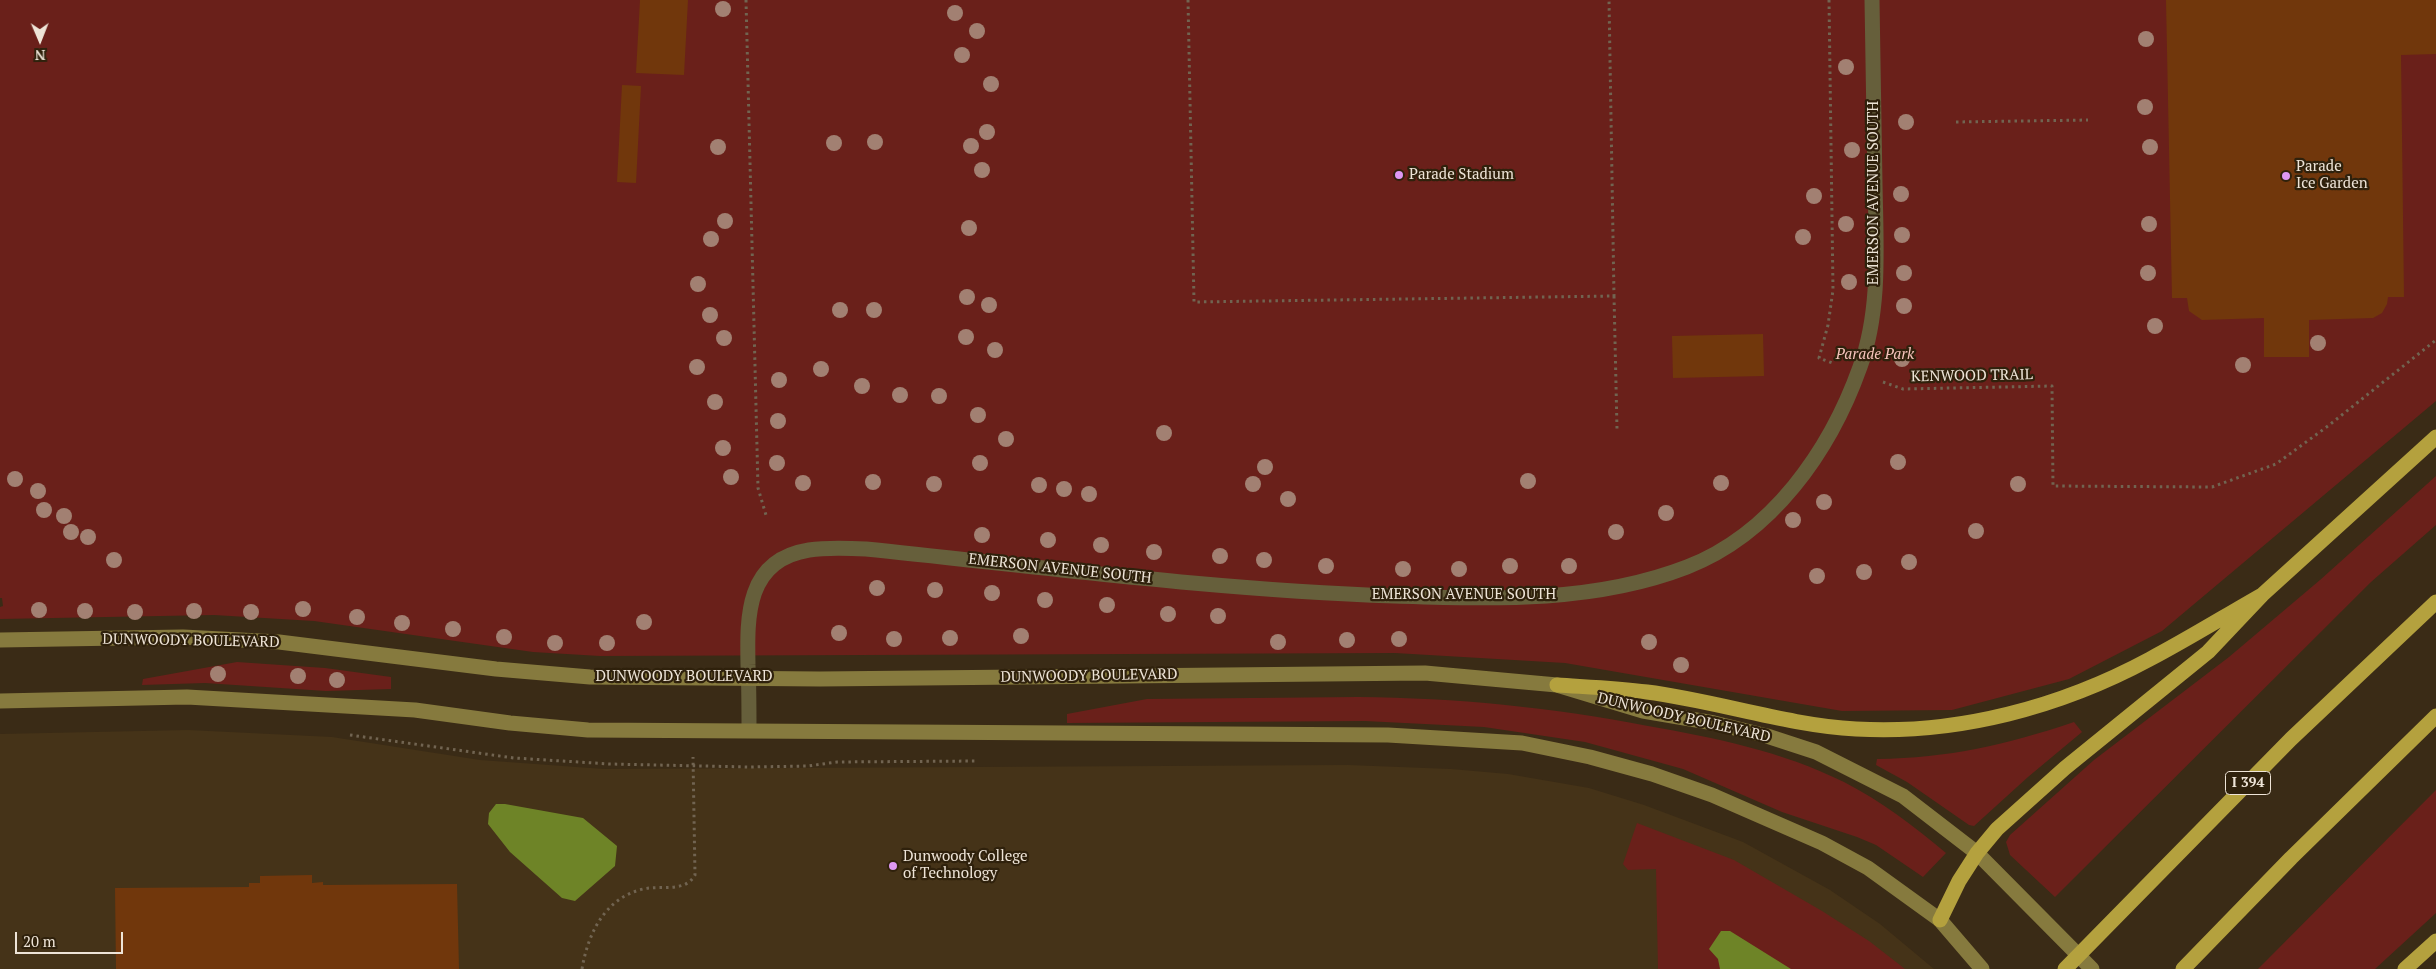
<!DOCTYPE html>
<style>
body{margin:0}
#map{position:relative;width:2436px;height:969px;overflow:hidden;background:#3a2b16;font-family:"PT Serif",serif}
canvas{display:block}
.north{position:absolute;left:15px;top:15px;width:50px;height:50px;-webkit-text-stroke:4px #2f210c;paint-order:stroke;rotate:179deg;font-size:14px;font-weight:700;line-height:20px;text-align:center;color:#eee4d7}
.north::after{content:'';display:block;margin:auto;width:18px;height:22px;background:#eee4d7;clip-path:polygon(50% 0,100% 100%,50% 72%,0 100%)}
.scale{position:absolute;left:15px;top:932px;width:108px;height:22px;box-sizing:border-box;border:2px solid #eee4d7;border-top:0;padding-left:6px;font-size:15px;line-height:18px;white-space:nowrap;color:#eee4d7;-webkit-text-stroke:4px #2f210c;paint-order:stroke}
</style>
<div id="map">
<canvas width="2436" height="969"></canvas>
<div class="north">N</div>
<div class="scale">20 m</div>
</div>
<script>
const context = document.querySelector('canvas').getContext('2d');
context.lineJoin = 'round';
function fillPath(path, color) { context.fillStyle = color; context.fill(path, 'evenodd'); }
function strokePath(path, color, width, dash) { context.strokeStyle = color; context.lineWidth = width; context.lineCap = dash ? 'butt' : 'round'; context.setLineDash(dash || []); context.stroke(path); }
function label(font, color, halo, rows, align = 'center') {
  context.font = font + ' "PT Serif",serif'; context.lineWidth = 4.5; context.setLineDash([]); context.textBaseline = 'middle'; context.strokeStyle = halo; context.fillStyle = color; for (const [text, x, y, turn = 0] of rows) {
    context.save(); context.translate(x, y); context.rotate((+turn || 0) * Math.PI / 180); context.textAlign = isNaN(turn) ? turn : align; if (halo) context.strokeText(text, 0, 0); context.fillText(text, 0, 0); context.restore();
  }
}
fillPath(new Path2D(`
 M188,730l144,7 148,23 124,9 744,-4 103,4 57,5 81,14 55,17 99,37 87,48 50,34 54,45h-1934v-235z`), '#453318');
fillPath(new Path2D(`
 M0,0h2436v401l-274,230 -93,48 -117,31 -110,1 -277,-48 -170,-10 -795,3 -67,-4 -219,-31 -100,-6 -214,4v-12l3,-1 -1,-8h-2z
 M2436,476v49l-65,57 -316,315 -45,-42 -4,-13 4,-7 84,-75 135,-103 91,-77z
 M237,662l88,6 66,9v12l-65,2 -121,-8 -63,2 1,-6z
 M1358,697c100,1 191,10 290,29 68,12 133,25 196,56 37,19 70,44 102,71l-23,24 -47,-32 -19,-8 -75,-25 -99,-43 -98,-27 -101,-15 -119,-6 -298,2v-9l80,-15z
 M2074,722l8,10 -54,45 -54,49 -5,-1 -62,-43 -31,-17 1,-6c72,-1 129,-14 197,-37z
 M2436,790v123l-61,56h-117z
 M1637,823l97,37 88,51 47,30 36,28h-247l-2,-100 -28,1 -5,-6z`), '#6a201a');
fillPath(new Path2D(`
 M496,804h9l78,14 34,28 -2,20 -40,35 -13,-3 -52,-46 -22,-28 1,-11z
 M1721,931h9l61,38h-71l-2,-10 -9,-10z`), '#6e8427');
fillPath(new Path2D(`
 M640,0h48l-4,75 -48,-2z
 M2166,0h270v54l-35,1 3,242h-16l-1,7 -5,9 -9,5 -64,2v37h-45v-39l-62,2 -13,-9 -2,-13h-15z
 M622,85l19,1 -5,97 -19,-1z
 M1763,334l1,42 -91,2 -1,-42z
 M312,875v8l11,-1v3l134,-1 2,85h-343l-1,-81 134,-1v-4h11v-7z`), '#71370c');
strokePath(new Path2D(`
 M746,0l12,488 8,27
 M1188,0l6,302 420,-6 -5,-296
 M1829,0l4,290 -5,35 -9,33 16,6
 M1956,122l132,-2
 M1614,296l3,133
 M1883,382l20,7 149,-3 1,100 159,1 64,-23 52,-38 108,-86
 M350,735l164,23 96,6 140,3 58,-1 29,-4 140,-1
 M582,969c6,-36 23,-71 61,-80 18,-4 42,4 52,-14l-2,-118`), '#716451', 3, [2.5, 4]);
strokePath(new Path2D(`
 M749,730c0,-21 0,-43 -1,-65 -1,-49 -2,-105 61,-115 19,-3 38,-2 57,-1 176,18 352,41 529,47 98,3 199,7 292,-29 85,-33 143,-116 173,-200 21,-57 16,-122 15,-183 -1,-61 -2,-123 -3,-184`), '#665f3b', 15);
strokePath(new Path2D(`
 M0,640l183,-3 96,5 217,27 94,8 230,2 605,-6 132,12 86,26 71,12 53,13 49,16 87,44 74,57 115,116
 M0,701l187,-4 228,13 95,13 78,7 800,5 134,8 68,14 62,17 60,21 110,48 46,25 72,52 42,49`), '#867a3e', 15);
strokePath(new Path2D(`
 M1557,685c30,2 60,3 90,7 70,9 139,33 209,37 101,6 205,-22 294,-70 38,-20 75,-43 112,-64
 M1940,920l19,-39 18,-28 20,-24 68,-61 143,-116 54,-57 174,-158
 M2183,969l108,-111 145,-142
 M2405,969l31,-28`), '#b4a13e', 15);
strokePath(new Path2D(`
 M2065,969l226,-230 145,-137`), '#b4a13e', 15);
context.fillStyle = '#a28072';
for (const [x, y] of [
 [723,9],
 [955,13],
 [977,31],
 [2146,39],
 [962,55],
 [1846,67],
 [991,84],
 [2145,107],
 [1906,122],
 [987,132],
 [875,142],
 [834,143],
 [971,146],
 [718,147],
 [2150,147],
 [1852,150],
 [982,170],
 [1901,194],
 [1814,196],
 [725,221],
 [1846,224],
 [2149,224],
 [969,228],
 [1902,235],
 [1803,237],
 [711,239],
 [1904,273],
 [2148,273],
 [1849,282],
 [698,284],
 [967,297],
 [989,305],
 [1904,306],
 [840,310],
 [874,310],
 [710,315],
 [2155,326],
 [966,337],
 [724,338],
 [2318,343],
 [995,350],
 [1902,359],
 [2243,365],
 [697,367],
 [821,369],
 [779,380],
 [862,386],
 [900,395],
 [939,396],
 [715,402],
 [978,415],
 [778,421],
 [1164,433],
 [1006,439],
 [723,448],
 [1898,462],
 [777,463],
 [980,463],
 [1265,467],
 [731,477],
 [15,479],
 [1528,481],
 [873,482],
 [803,483],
 [1721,483],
 [934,484],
 [1253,484],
 [2018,484],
 [1039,485],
 [1064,489],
 [38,491],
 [1089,494],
 [1288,499],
 [1824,502],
 [44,510],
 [1666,513],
 [64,516],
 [1793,520],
 [1976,531],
 [71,532],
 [1616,532],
 [982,535],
 [88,537],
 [1048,540],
 [1101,545],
 [1154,552],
 [1220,556],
 [114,560],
 [1264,560],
 [1909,562],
 [1326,566],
 [1510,566],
 [1569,566],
 [1403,569],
 [1459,569],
 [1864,572],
 [1817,576],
 [877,588],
 [935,590],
 [992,593],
 [1045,600],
 [1107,605],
 [303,609],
 [39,610],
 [85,611],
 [194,611],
 [135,612],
 [251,612],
 [1168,614],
 [1218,616],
 [357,617],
 [644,622],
 [402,623],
 [453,629],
 [839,633],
 [1021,636],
 [504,637],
 [950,638],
 [894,639],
 [1399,639],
 [1347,640],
 [1278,642],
 [1649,642],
 [555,643],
 [607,643],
 [1681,665],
 [218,674],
 [298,676],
 [337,680]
]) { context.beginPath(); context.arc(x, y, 8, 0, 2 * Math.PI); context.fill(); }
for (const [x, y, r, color] of [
 [1399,175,5,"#de98f3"],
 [2286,176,5,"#de98f3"],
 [893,866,5,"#de98f3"]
]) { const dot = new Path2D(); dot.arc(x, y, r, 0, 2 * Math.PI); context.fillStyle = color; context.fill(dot); strokePath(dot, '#2f210c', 2); }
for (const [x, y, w] of [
 [2248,783,45]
]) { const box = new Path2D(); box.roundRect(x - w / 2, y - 11.5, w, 23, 4); context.fillStyle = '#2f210c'; context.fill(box); strokePath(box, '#eee4d7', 1); }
label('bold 14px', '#eee4d7', null, [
 ["I 394",2248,783]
]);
label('15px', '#eee4d7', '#2f210c', [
 ["Parade",2296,167],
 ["Ice Garden",2296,184],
 ["Parade Stadium",1409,175],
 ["Dunwoody College",903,857],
 ["of Technology",903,874]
], 'left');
label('15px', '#eee4d7', '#2f210c', [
 ["EMERSON AVENUE SOUTH",1874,193,-90],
 ["KENWOOD TRAIL",1972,376,-1],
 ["EMERSON AVENUE SOUTH",1060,569,6],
 ["EMERSON AVENUE SOUTH",1464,595],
 ["DUNWOODY BOULEVARD",191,641,1],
 ["DUNWOODY BOULEVARD",1089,676,-1],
 ["DUNWOODY BOULEVARD",684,677],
 ["DUNWOODY BOULEVARD",1684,718,13]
]);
label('italic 15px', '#f8c5bd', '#2f210c', [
 ["Parade Park",1875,355]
]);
</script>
